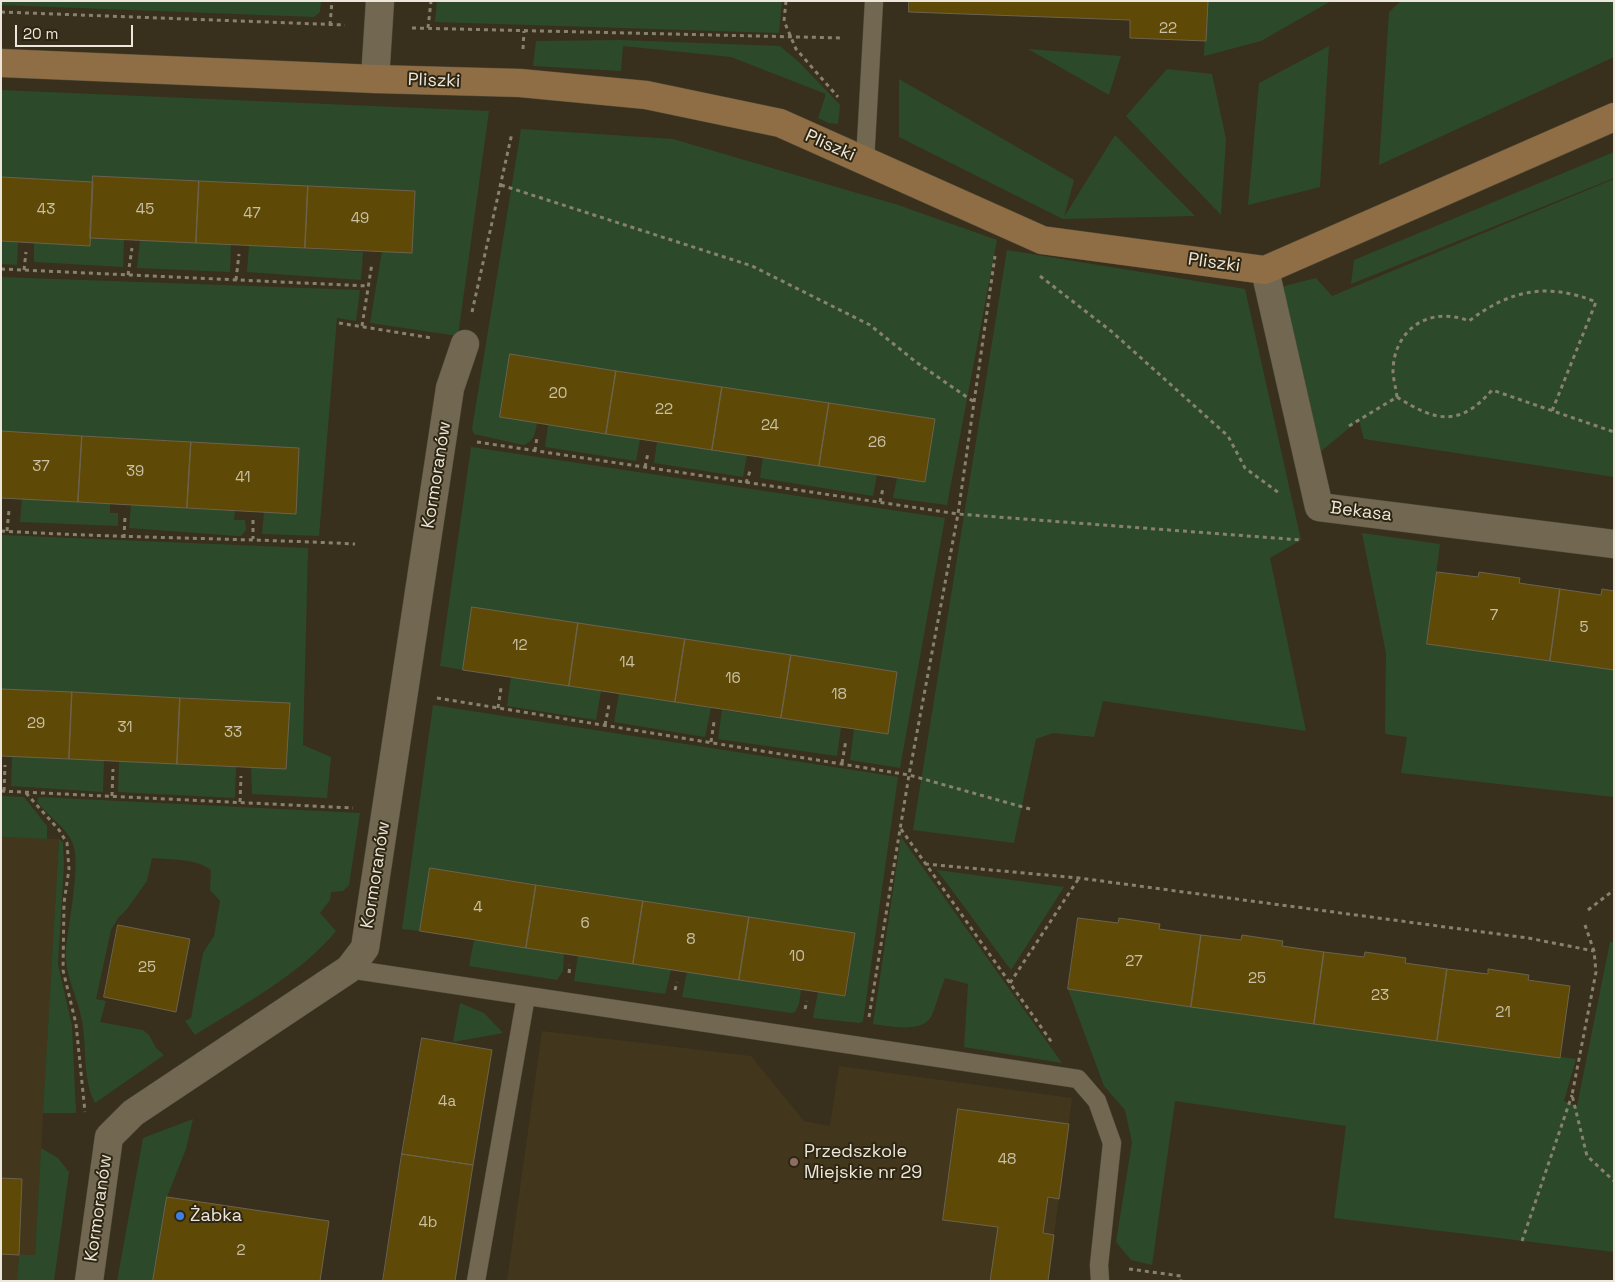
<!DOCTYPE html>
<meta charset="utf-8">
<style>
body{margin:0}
#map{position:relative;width:1615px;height:1282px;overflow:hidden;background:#38301c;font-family:"Space Grotesk",sans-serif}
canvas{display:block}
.frame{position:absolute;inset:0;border:2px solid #ece7da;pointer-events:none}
.scale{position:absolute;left:15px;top:25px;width:118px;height:22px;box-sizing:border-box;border:2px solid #ece7da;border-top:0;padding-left:6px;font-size:15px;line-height:18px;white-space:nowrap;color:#ece7da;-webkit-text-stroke:4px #2e2612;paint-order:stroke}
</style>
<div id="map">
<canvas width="1615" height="1282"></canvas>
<div class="frame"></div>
<div class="scale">20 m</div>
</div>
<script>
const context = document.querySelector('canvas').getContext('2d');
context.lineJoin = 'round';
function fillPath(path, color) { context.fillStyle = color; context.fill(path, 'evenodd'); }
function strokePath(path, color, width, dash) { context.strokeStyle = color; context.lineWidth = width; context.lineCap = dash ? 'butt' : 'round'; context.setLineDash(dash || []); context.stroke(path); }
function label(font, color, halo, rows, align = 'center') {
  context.font = font + ' "Space Grotesk",sans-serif'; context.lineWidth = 4; context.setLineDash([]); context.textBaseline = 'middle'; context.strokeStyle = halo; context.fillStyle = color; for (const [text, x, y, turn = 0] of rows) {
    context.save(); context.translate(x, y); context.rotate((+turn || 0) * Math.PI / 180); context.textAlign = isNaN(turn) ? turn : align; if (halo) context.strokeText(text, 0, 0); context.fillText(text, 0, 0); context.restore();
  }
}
fillPath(new Path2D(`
 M1,837l58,2 -24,416h-16l-2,26h-16z
 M542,1031l209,25 53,65 26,5 9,-60 233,32 -24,183h-541z`), '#42371c');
fillPath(new Path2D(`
 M1,1h320l-1,11 -6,5 -313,-12z
 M437,1h345l-3,32 -344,-11z
 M1206,1h125l-70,40 -57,15z
 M1401,1l213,1v55l-235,108 10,-153z
 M621,40l159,6 20,17 40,42 -2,19 -9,-1 -11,-5 8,-24 -95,-37 -108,-11 -2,25 -88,-5 3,-25z
 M1329,46l-9,141 -72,18 11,-122z
 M1028,49l93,7 -12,39z
 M1167,69l45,5 14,65 -5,76 -95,-99z
 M899,79l175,101 -10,37 51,-82 80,81 -132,3 -164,-82z
 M1,90l488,21 -31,225 -88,-13 12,-72 30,1 3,-61 -321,-15 -1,6 -92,-5z
 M521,129l152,10 225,66 99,35 -50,265 -54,-7 4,-20 28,4 9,-63 -424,-64 -10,62 37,6c-2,11 -3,19 -14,22l-49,-11 -2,-5z
 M1614,152v26l-263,106 3,-24z
 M1614,179v298l-250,-38 -5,-19 -50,41 -40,-171 47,-12 16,18z
 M90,238l34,1 -1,28 -89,-5v-19l56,3z
 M140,240l91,4 -1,28 -93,-4z
 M1,241l17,1 -1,23 -16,-1z
 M249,245l114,7 -2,28 -114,-8z
 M1007,250l238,39 56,251 -31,18 36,173 -203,-30 -9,36 -41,-4 -17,6 -22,104 -101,-13z
 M1,277l359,13 -4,31 -19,-3 -18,218 -57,-2 2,-22 32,2 3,-66 -298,-17z
 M548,425l92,14 -4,22 -91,-14z
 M657,442l90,13 -4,22 -89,-14z
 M471,447l474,71 -45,250 -50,-8 4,-31 34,5 9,-62 -424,-65 -10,63 -23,-4z
 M763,457l114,18 -4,21 -113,-18z
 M22,498l88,6v9h8v13l-98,-4z
 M131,505l104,6 -1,9h11l1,10 -5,6h-4l-108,-8z
 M1362,533l78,11 -13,100 187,26v127l-213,-24 6,-36 -22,-3 1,-81z
 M1,535l307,13 -5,197 28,12 -4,41 -75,-4 -1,-27 35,2 3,-66 -288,-14z
 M511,677l90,14 -5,29 -89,-14z
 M619,693l92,15 -6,29 -91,-15z
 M433,705l465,72 -35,244 -3,2 -47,-5 5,-26 28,4 9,-63 -425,-65 -10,63 -18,-2z
 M722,710l119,17 -4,29 -119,-17z
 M12,756l92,5 -1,31 -92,-6z
 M119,761l117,6 -1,31 -117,-6z
 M1,796l23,1 23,29v13l-46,-2z
 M39,797l321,16 -11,72 -6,6 -12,1 -1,8 -10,13 16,18c-35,43 -94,74 -141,104l-10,-14 6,-3 12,-65 11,-17 6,-35 -10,-11 1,-20c-16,-12 -40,-10 -59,-12l-5,23 -20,28 -9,9 -7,12 -15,69 10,2 -6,21 43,8 6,5 7,13 8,7 -69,48c-13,-25 -8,-55 -13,-82 -4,-24 -18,-46 -16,-71 2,-24 15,-86 7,-106 -7,-18 -26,-28 -36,-43z
 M901,837l161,226 -98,-16 4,-63 -23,-6c-5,12 -8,25 -13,37 -8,19 -43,11 -59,9z
 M59,839l4,3 1,23 -6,99 14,62 4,87h-33z
 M937,870l127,17 -53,83z
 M474,940l90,13 -1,18 -6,9 -88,-14z
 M1610,942h4v310l-280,-34 12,-92 -171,-25 -23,164 -21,-5 -15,-18 16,-100 -7,-32 -21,-24 -36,-97 508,70 -12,42 13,5z
 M578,955l93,15 -6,24 -91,-13z
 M687,972l114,18 -2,14 -4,8 -4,1 -109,-16z
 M460,1003l24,10 19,20 -50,9z
 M193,1119l-7,30 -19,48 -14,84h-36l26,-143z
 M41,1148l17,10 11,14 -15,109h-37l2,-26h16z`), '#2c4a29');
const building = new Path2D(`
 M909,1h299l-2,40 -76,-3v-18l-221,-8z
 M93,176l106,5 -3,62 -106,-5z
 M1,177l92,5 -3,64 -89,-5z
 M199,181l109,5 -3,62 -109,-5z
 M308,186l107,5 -3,62 -107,-5z
 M510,354l106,17 -10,63 -106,-17z
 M616,371l106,16 -10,63 -106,-16z
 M722,387l107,16 -10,63 -107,-16z
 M829,403l106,16 -10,63 -106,-16z
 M1,431l81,5 -4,66 -77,-4z
 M82,436l109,6 -4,66 -109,-6z
 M191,442l108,6 -3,66 -109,-6z
 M1437,572l41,5 1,-5 41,6 -1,5 41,6 -10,72 -123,-17z
 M1560,589l41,6 1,-6 12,2v79l-64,-9z
 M472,607l106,16 -9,63 -106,-16z
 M578,623l107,16 -10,63 -106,-16z
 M685,639l106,16 -10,63 -106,-16z
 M791,655l106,17 -9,62 -107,-16z
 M1,689l71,3 -3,67 -68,-3z
 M72,692l108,6 -3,66 -108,-5z
 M180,698l110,5 -4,66 -109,-5z
 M430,868l106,17 -10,63 -106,-17z
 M536,885l107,16 -10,63 -107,-16z
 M643,901l106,16 -10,63 -106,-16z
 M749,917l106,16 -10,63 -106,-16z
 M1078,918l40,5 1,-5 41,6 -1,5 42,6 -10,72 -123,-18z
 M118,925l72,14 -14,73 -72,-15z
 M1201,935l40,5 1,-5 41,6 -1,5 42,6 -10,72 -123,-17z
 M1324,952l40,5 1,-5 41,6 -1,5 42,6 -10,72 -123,-17z
 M1447,969l41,5v-5l41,6 -1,5 42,6 -10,72 -123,-17z
 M422,1038l70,12 -19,115 -71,-11z
 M958,1109l111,15 -10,75 -11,-2 -5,36 11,2 -6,46h-58l8,-54 -55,-7z
 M402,1154l71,11 -18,116h-72z
 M1,1178l21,1 -3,76 -18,-1z
 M167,1197l162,24 -9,60h-167z`);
fillPath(building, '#5f4907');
strokePath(building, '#6c634d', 1);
const lane = new Path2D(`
 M865,161l9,-160
 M349,969l729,110 19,22 15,42 -13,122 1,16
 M476,1281l50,-285`);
const street = new Path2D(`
 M375,79l5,-78
 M1265,270l54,237 295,37
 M89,1281l20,-144 24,-24 216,-144 16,-21 85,-560 15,-44`);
const secondary = new Path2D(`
 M1,63l374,16 145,4 126,12 134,28 262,117 223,30 349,-153`);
strokePath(lane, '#554e3c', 19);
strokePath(street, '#554e3c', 29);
strokePath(secondary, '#554e3c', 29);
strokePath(new Path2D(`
 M786,1l-2,20 12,28 42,48
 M1,12l344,13
 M330,25l2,-24
 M412,28l431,10
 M428,28l3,-27
 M523,49l1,-18
 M501,185l251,81 118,59 46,37 58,40
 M1,269l367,17
 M24,270l2,-18
 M128,275l4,-27
 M1040,276l71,55 117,105 17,32 34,25
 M236,280l3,-26
 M472,312l40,-179
 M339,323l93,15
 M362,326l10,-63
 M1397,397c-1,-8 -3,-16 -4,-23 -1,-44 36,-69 76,-53 41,-31 78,-39 127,-19l-44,109
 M1349,426l48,-29c39,25 63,30 95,-7l122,42
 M477,442l481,72 343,26
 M535,451l2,-14
 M645,467l3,-14
 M746,483l4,-12
 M880,502l3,-14
 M253,520v19
 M1,531c118,7 236,7 354,13
 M7,531l2,-21
 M124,538l1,-22
 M437,698l472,77 121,34
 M498,708l3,-20
 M605,725l4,-20
 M711,742l3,-20
 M842,763l4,-23
 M1,791l352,17
 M4,791l1,-26
 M26,793l33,37 8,13 2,26 -5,34 -1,67 13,54 9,88
 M112,796l1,-27
 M240,802l1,-26
 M901,829l152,215
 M925,864l154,14 449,60 66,13
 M1588,910l26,-20
 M1585,925l9,26 2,21 -24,123 15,61 27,25
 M569,973l1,-8
 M1010,983l69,-105
 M675,990l2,-8
 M805,1009l2,-8
 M869,1017l40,-242 49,-261 37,-258
 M1522,1241l50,-146
 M1129,1269l52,7v5`), '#888170', 3, [4, 4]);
strokePath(lane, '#726852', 18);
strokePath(street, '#726852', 28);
strokePath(secondary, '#8f6e45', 28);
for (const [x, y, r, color] of [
 [794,1162,5,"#8d6e63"],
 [180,1216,5,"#3f7fe0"]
]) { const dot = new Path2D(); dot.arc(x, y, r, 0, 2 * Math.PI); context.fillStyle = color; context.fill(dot); strokePath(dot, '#2e2612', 2); }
label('15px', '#c9c0a5', null, [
 ["22",1168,29],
 ["43",46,210],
 ["45",145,210],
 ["47",252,214],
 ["49",360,219],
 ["20",558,394],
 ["22",664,410],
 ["24",770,426],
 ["26",877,443],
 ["37",41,467],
 ["39",135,472],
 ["41",243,478],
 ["7",1494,616],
 ["5",1584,628],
 ["12",520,646],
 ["14",627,663],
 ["16",733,679],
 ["18",839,695],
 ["29",36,724],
 ["31",125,728],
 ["33",233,733],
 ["4",478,908],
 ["6",585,924],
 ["8",691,940],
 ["10",797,957],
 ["27",1134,962],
 ["25",147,968],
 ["25",1257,979],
 ["23",1380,996],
 ["21",1503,1013],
 ["4a",447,1102],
 ["48",1007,1160],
 ["4b",428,1223],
 ["2",241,1251]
]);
label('18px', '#ece7da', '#2e2612', [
 ["Pliszki",434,81,2],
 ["Pliszki",830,146,24],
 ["Pliszki",1214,263,8],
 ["Kormoranów",437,475,-81],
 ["Bekasa",1361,512,7],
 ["Kormoranów",376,875,-81],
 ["Kormoranów",99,1208,-82]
]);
label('18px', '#ece7da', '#2e2612', [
 ["Przedszkole",804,1152],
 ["Miejskie nr 29",804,1173],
 ["Żabka",190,1216]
], 'left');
</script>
